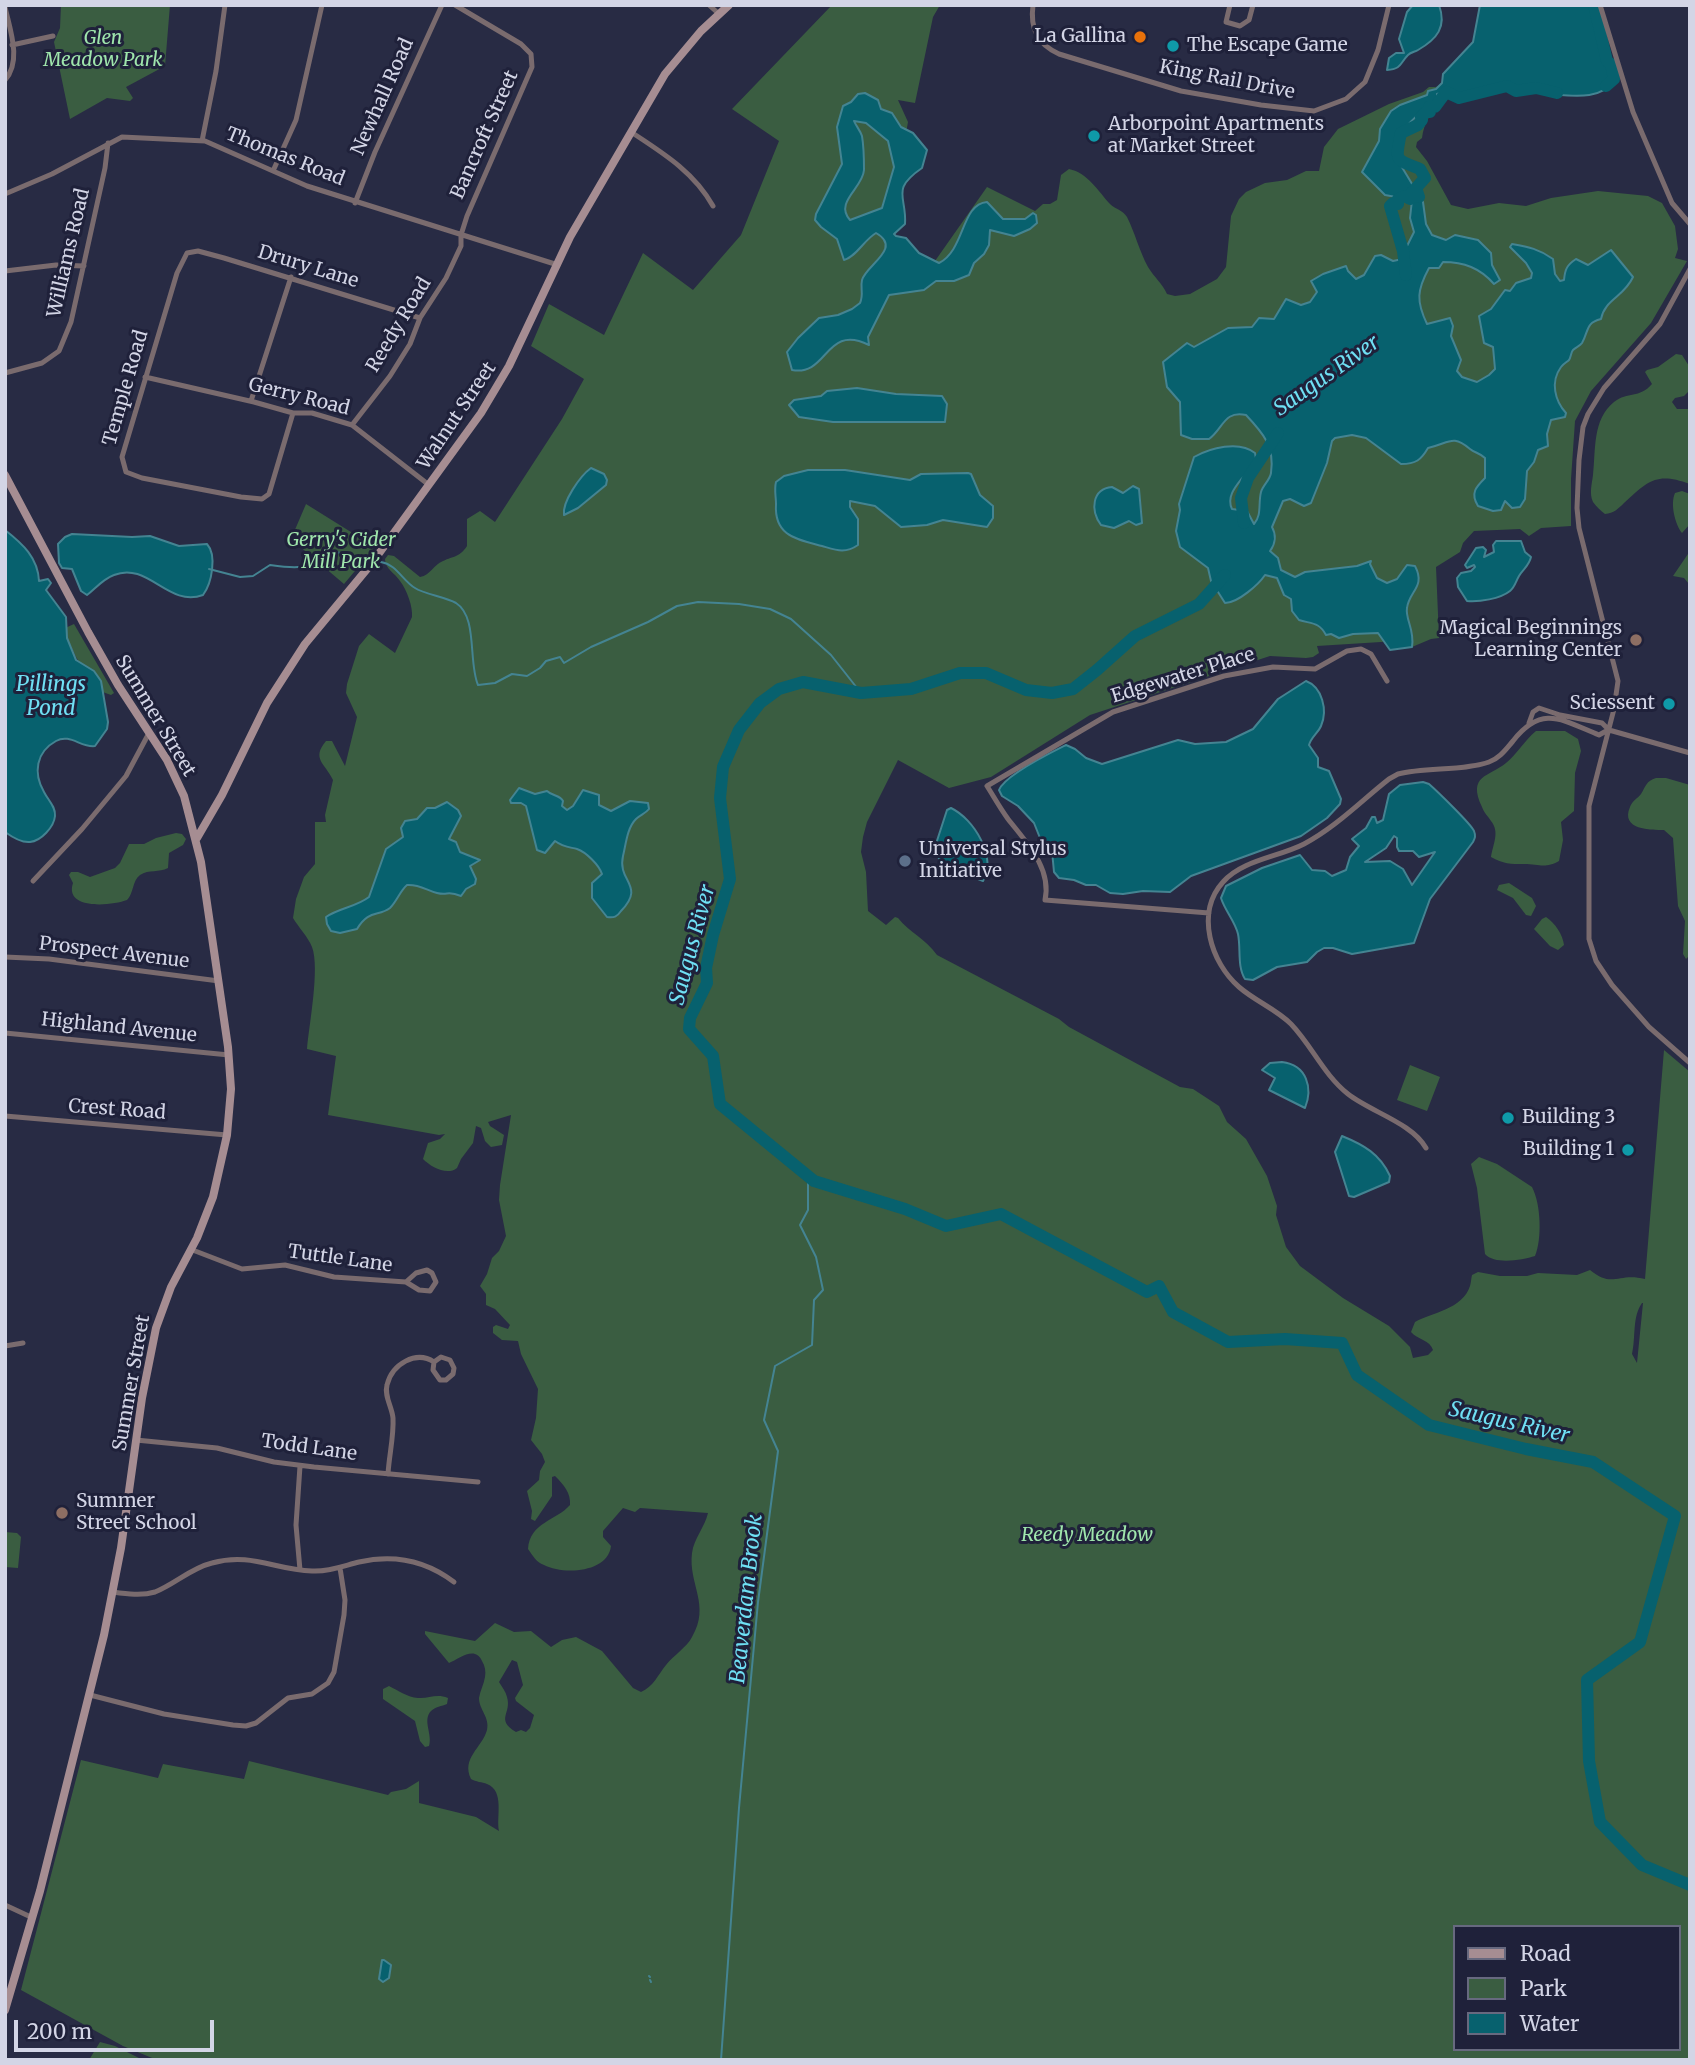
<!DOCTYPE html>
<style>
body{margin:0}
#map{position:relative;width:1695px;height:2065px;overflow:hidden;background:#282b44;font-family:Merriweather,serif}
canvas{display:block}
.frame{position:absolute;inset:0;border:7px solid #d3d5e6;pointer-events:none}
.legend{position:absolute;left:1453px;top:1925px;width:228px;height:126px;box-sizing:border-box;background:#1f213a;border:2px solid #67697f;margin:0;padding:9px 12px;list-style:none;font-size:21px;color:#d3d5e6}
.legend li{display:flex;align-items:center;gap:14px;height:35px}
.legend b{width:35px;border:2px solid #67697f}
.scale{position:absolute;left:14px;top:2020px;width:200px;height:32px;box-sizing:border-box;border:4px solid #d3d5e6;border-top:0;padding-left:9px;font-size:21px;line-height:24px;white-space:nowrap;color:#d3d5e6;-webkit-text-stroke:5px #1f213a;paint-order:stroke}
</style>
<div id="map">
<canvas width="1695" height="2065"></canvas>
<div class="frame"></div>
<ul class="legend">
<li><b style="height:9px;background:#a68d92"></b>Road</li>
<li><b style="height:19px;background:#3a5d41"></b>Park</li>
<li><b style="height:19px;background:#07616e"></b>Water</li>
</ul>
<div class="scale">200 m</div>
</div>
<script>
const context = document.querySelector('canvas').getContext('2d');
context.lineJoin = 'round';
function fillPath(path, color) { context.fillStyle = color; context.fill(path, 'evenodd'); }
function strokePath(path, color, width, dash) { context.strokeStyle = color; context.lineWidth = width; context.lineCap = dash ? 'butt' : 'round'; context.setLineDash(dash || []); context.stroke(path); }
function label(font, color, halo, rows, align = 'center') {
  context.font = font + ' Merriweather,serif'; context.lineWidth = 6; context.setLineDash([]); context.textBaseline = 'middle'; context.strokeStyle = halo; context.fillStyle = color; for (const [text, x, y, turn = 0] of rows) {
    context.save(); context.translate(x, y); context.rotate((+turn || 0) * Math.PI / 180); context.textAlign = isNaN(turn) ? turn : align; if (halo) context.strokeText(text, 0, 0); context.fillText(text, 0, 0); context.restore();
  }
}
fillPath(new Path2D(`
 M61,5h109l-5,61 -39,21 7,11 -3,3 -23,-3 -37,21 -16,-77 6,-14z
 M832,5h108l-7,12 -18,86 -17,-3 10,22 -18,103 8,22 37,14 52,-74 48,24 8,-7h7l7,-4 4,-25 8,-6c19,4 29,22 41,35 5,5 13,6 17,13 8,16 12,33 21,50 6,10 14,16 19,27l8,2 15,-2 27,-15 9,-12 5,-51 8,-17 7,-7 19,-9 22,-3 19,-9h13l5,-24 14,-18 51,-25 34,-12 6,-5h7l5,-3 -5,5h-5l-3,6 -20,7 -29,28v11l-11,38 17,16 27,5 12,16c-2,-20 -15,-32 -24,-49 -14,-26 18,-54 38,-66l-1,-6 10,-5 -7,9 3,5c-13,8 -19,19 -21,34l-5,4 -1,5 11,14 24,44 17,4 31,-6 27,3 25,-8 47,-7 50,5 14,7 13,23 3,23 -3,9 12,3 -36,62 -60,68 -16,30 -4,58v47l-30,2 -12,8 -9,-7 -46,2 -11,12 -3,9 -24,15 3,71 -8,1 -19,8 1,-7 -96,6 2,7 -6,4 -7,1 -36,-2 -180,59 -99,62 -42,11 -51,-28 -31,62 -4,15 -2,15 5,20 2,39 18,14 9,-8 3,1c11,14 28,21 39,37l122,64 10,8 111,60 13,2 26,17 8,16 19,17 21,37 10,30 -1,9 10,32 14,19 43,32 46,28 21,21 3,11 15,-3 5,-5c-3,-10 -15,-10 -22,-18l4,-10c16,-9 48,-13 55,-36 1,-3 1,-7 2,-11l6,-3 22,4h27l11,-3 39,2 13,-5c23,19 28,2 55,9l19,-229 26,22v988h-1533l-34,-14 -102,-56 60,-230 77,18 5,-14 81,15 5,-18 139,34 3,-3 15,-3 13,-8v22l57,14 23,14c-3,-14 6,-40 -12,-47 -5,-2 -11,-2 -16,-5 -10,-21 11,-31 16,-49 3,-13 -8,-20 -8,-32 1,-7 5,-14 6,-21 1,-6 0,-11 -3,-16 -7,-16 -23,-2 -33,2l-24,-29v-3l50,10 20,-18 19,9 17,-1 20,16 11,-7 14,-3 26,14 31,37 8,4c12,-5 17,-17 25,-27 8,-10 21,-18 26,-28 19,-32 -4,-53 0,-84 2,-15 13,-26 16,-40l-68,-5 -5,4 -12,-4 -20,23v6l8,9c-3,27 -48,29 -67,19 -8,-3 -11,-9 -16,-16 2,-27 28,-28 42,-44 1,-12 -6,-20 -15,-29l-3,1v19l-17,25 -4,-2 1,-8 -5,-20 12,-11 1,-9 5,-9 -3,-8 -11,-14 5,-22 2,-29 -17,-35 -3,-13 -16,-1 -9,-7v-6l3,-2 12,4 2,-4 -15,-16 -9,-4v-11l-6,-8 7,-12 5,-16 7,-7 7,-15 -7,-36 1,-15 11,-70 -23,7 2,4 14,9 -2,10 -11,2 -6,-6 -4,-13 -5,-2 -3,17 -12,16 -4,9c-10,8 -26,-1 -34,-9l5,-16 12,-4 5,-5 -6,1 -111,-20 8,-59 -29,-7c2,-24 13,-81 5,-102 -4,-10 -13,-19 -19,-29l3,-19 8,-22 11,-13v-42h11l-1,-7 8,-35c-8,-17 -22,-21 -7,-39h6l13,25 12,-49 -11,-24 1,-9 12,-38 10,-12 26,19 17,-36c1,-10 -5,-27 -12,-36 -5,-8 -15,-12 -15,-22l3,-4 6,1 26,21c11,-2 13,-12 23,-16 11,-5 17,-4 24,-15v-27l13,-8 15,11 67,-103 22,-40 -53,-33 18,-42 55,31 39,-82 50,37 48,-55 38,-94 -47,-32zM1642,1303h1l-6,60 -5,-9c4,-17 0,-37 10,-51zM512,1660l5,2 6,23 -8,13 1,3 18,14 -4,13 -4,4 -5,-2 -5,2c-21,-13 -4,-18 -9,-35 -1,-5 -5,-10 -8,-15zM1455,1927h224v122h-224z
 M1676,354l6,1 7,11v25l-5,5 -9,2 -3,4 5,7h13v75c-33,-12 -41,-4 -66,19 -6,6 -10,10 -19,11 -4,-3 -9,-8 -12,-12 -4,-8 -1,-19 0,-27 3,-25 -1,-55 21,-73 14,-11 25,-3 38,-18l-7,-12 2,-2 11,-3z
 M1682,491l8,3v30l-8,9c-7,-9 -12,-29 -7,-40z
 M306,504l69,43 -31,37 -53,-45z
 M1690,551v41l-1,-8 -5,-6 -11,-2z
 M74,624l40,69 -3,2 -14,-5 -21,-33 -13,-28z
 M1536,731h29l13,8 3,12 -6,22 -1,38 -13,11 2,18 -4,21c-14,8 -20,3 -35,3 -13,0 -21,0 -33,-7 2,-13 9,-25 0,-36 -3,-5 -7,-8 -9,-14 -15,-32 7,-30 24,-44 11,-9 19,-23 30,-32z
 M1656,778h10l24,7v170l-4,4 -3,-5 2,-33 -7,-15 -5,-68 -9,-8c-13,0 -44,0 -34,-23 2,-6 8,-9 11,-13 5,-8 5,-13 15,-16z
 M176,833l6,1 4,5 -3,6 -14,8 -1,15c-9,5 -19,1 -28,7 -8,6 -6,18 -13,25 -16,6 -63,10 -54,-17l-4,-8 2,-3h7l12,5 25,-9 5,-5 9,-19h15l12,-6z
 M1509,883l23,15 4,8 -5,10 -5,-1 -13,-17 -16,-8 2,-5z
 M1546,917c9,6 17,18 18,28l-6,5 -8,-4 -16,-17 8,-10z
 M1410,1065l30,12 -13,34 -30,-11z
 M1479,1157l18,7 35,23c9,17 10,52 3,69 -13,4 -40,9 -50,-2l-8,-66 -6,-24z
 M5,1532l12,1 4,4 -3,31 -13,-1z
 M389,1686c10,5 18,11 29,12 11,1 18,-5 30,0l-1,6c-5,2 -12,3 -16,7 -9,9 2,24 -2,35l-4,1 -5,-6 -5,-20 -32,-22v-10z
 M100,2042l15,4 28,14h-54z`), '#3a5d41');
const water = new Path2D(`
 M1413,5h26c8,22 -2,34 -21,45 -3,2 -7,2 -10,5 -8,8 -6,14 -21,15l2,-12 7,-5h8l-5,-14 8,-27z
 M1480,5h111l8,17 15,58c-13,22 -46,15 -68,14l-4,-5c-13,-4 -26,0 -39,0 -19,0 -31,2 -49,8l-7,-6 -10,3v11c-13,2 -31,19 -36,31 -3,7 -3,16 -4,23l26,43 3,22 6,11 14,5 9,-5 23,5 13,13 1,12 8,15 -6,4c-14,-16 -30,-22 -51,-22l-4,6h-10c-12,22 -13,33 -2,56l23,-6 3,8 -2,10 10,24 -4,11 5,6 15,5 12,-7 6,-6 -2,-22 -9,-4 -5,-27 12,-7 14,-19 5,1 6,-8 15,-5 1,-5 -6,-10 -16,-16 2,-3c17,3 27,5 41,15l2,15 5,7 4,-1c1,-11 3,-15 12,-21l12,6 23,-15 22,27c-9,20 -28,22 -32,42 -16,4 -12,12 -19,24 -2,3 -6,4 -9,7 -2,2 -2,7 -4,10 -2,2 -6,4 -8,7 -11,15 -6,34 5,46l-1,4 -14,3 -4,14 1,12 -10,4 -4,12 -7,9 -2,28 -5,8 -8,1 -7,-7 -4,9 -8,1 -15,-5c-8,-13 -2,-19 7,-28v-20c-5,-5 -10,-5 -15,-9 -18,-15 -20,-6 -42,-1 -7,12 -12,16 -27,16l-35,-26 -14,-3 -17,3 -3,3 -5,22 -16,40 -7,3 -14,-7 -7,2 -11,26c4,7 4,16 -2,24l8,7 3,12 14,7 10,-5 52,-6 14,-5 -1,3 7,14 10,5 10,-4 10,-14 8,1c11,21 -6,25 -8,42 -2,11 8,22 5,39l-22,3 -12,-17 -25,1 -14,4 -8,-4 -5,1c-7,-13 -14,-11 -27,-15l-7,-9 -1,-12 -7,-4 -7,-17 -12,-3c-6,9 -27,28 -40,28l-14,-22 -3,-13 -28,-21 -4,-16 4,-21 -1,-6 15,-47c16,-9 45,-17 61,-4l2,12 -2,10 -12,2c-7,9 -17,20 -11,32l15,2 7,13c8,-9 4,-20 7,-32 2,-7 9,-12 10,-19 4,-27 -9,-41 -25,-58 -22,-5 -23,14 -37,24h-17l-11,-4 -1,-33 -13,-15 -4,-25 24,-19 7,4 34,-19 24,-1 7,-9 15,1 12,-20 15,6 9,-3 7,-10 -6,-11 12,-7 23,-8 2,5 8,8 8,-4 11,-19 6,-1 12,6 14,-3v-12l7,-14 -4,-14 2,-18 -27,-5 -23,-23 17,-31 1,-12 11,-18 9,-6 27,-10 1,-4 8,-2 6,-6 1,-9 30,-32z
 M865,93l13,7 3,9 11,4 9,14 12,6 14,17 -5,18c-32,22 -15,28 -17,56l-11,10 2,2 10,2 13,15 20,10c26,-13 22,-59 48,-61l16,17h22l8,-6 3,2 1,8 -7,6 -16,7 -24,-6 -1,15 -5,9 -10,9 -5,12 -15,6h-18l-12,9 -35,5 -21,42 1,8c-44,-22 -41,32 -77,25l-5,-18 11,-14 21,-20 19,-3 14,-6 8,-6c4,-9 0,-15 2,-23 4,-15 41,-32 14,-47 -12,7 -20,24 -32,27l-7,-21 -16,-12 -6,-7 1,-6 26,-50 -5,-37 6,-21 8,-4 7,-8zM854,121l12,2 22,18 6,26 -12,41 -32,12c-16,-18 13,-32 14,-50 0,-8 -1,-28 -2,-34 -2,-6 -6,-10 -8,-15z
 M857,388l39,6 46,2 5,8 -2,18h-112l-34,-5 -10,-12 5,-5 27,-4 6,-5z
 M591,468l13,6 3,6 -1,5 -28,23 -14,7c-2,-13 16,-39 27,-47z
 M808,470h37l65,10 11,-6 47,-1 3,1 9,21 13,11v12l-6,9 -44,-7 -16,5 -26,2 -26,-21 -25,-5v6l8,12v26c-13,9 -22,5 -36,1 -26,-7 -48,-10 -46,-42 0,-8 -2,-14 0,-22l8,-6z
 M1133,486l6,3 3,34 -6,2 -7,-4 -15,7 -13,-3c-11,-15 -9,-36 11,-38l11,6z
 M5,530c18,14 33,28 34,51l9,-2 3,4 -5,7 20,27 1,21 9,22 18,11 7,10 7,41 -1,7 -12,17c-14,2 -25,-13 -39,-5 -20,11 -23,32 -12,51 4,8 12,15 11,24 -1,11 -14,25 -25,26 -8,1 -18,-5 -25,-10z
 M72,534l60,3 18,-1 29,10 28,-2c10,11 5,39 -4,51 -35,13 -55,-34 -89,-20 -11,4 -18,13 -27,20l-6,-4 -9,-22 -10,-1 -3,-5 -1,-19 7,-7z
 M1496,541h25l4,11 6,5c-2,9 -8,12 -12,19 -3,5 -4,11 -9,15 -10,8 -31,11 -43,10l-9,-14 -1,-9 4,-5 10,-2 4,-4 -1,-2 -7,3 -2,-3 11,-17 7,-1 3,3 -2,7 10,-5 -1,-7z
 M1306,681c16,6 22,29 15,45 -3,7 -10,11 -12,19l9,13v9l11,4 12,28 -1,5 -13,14 -26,18 -110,40 -21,16 -27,-1 -20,3 -13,-1 -14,-8h-10l-12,-5 -15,-2 -5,-6 -2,-21 -3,-6 -9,-7 -6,-15 -16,-17 -16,-10 -3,-6c6,-15 51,-37 67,-45l9,4 11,9 16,6 76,-24 17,4 31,-2 27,-13 25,-30z
 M1423,782l6,2c8,7 42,40 45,47 2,5 1,7 -1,11l-43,57 -16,44 -62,11 -19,-6h-9l-7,4 -10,10 -30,5 -24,13 -8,-1c-8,-12 -4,-31 -7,-45 -3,-13 -13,-23 -17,-36l5,-12 36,-18 38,-13 12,15 13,1 7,5 14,-6 4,-13 9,-11 -7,-7 14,-11 6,-11h3l2,6 6,-3 6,-26 11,-9zM1394,836l3,2v9l2,4h14l6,6 16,-5 -23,33 -9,-16 -13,-8 -25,1 21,-14z
 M519,788l16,6 12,-3c5,5 13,4 16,10l-1,5 5,4 6,-4 10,-16 16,5v10l12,6 19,-10 18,2 1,6c-4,5 -9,6 -13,10 -9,9 -10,25 -13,37 -6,26 23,29 -2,55 -4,6 -7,7 -14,6l-15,-19v-15l10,-9c-3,-9 -16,-22 -25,-25 -8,-2 -14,-2 -22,-8l-10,12 -8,-3 -11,-44 -5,-3h-10l-1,-3z
 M447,802l11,8 3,6 -12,23 7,3 4,10 20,8 -10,6 6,13 -1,5 -9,5 -5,7c-15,-6 -12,0 -24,-3 -11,-3 -18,-9 -30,-8 -7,6 -10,16 -17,23 -12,9 -21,1 -33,21l-17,4 -9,-2 -4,-7 -1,-7c13,-9 30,-10 43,-20l17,-48 17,-12 -2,-9 4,-7 12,-2 10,-11h8z
 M951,808c23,11 46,49 32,73l-40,-16 -9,-15 13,-40z
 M1282,1062c25,3 31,26 23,46l-36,-18 6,-12 -13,-8 8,-7z
 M1342,1136c22,9 38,18 48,40l-1,6 -35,15 -5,-1 -14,-44z
 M382,1960h2l7,5 -2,13 -6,4 -4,-3z`);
fillPath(water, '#07616e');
strokePath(water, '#448492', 2);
strokePath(new Path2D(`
 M381,562c15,2 22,19 34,26 9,6 30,9 41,15 22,14 12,59 22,82l17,-2 17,-9 15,2 13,-8 6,-7 14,-4 4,6 27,-16 57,-25 29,-16 21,-4 41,2 31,5 21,10 40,36 30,38
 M209,569l31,8 13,-1 17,-11c35,5 33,3 62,-14l36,9
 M649,1976l1,1
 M650,1980l1,2
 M721,2060l18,-252 19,-206 20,-151 -14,-31 11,-54 37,-21 2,-45 9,-10 -7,-33 -16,-32 8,-15v-34`), '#448492', 2);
strokePath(new Path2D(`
 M1594,5l13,56 4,3 3,15 -8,7
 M1406,275l-3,-24 -13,-45 3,-3 5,1v-5l6,-3 6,3 2,-7 7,5 -3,-9 9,-10 -5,-9c-25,-10 -25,-7 -19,-36l17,-8 4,-5 -1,-3 5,-5h4l-1,-5h6l11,-15 13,6 48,-12 9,5 20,-3 21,5
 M1244,523l-3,-25 7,-20 30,-45
 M1225,575l-26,29 -64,32 -38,34 -24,19 -21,4 -26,-3 -40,-17h-26l-49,16 -50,4 -58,-11 -24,7 -19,14 -21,27 -16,37 -3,31 10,81 -17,56 -7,33 1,15 -17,35 -1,11 24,27 7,48 94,77 91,28 41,17 55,-12 146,78 12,-6 14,26 55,30 57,-3 57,4 15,32 72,50 97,24 67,13 82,54 -35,126 -53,38 2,81 11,61 42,43 48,20`), '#07616e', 12);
strokePath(new Path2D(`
 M709,5l10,9
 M1033,5c-3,23 4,39 26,49l122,37 80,14 53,6 32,-12 19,-17 13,-32 11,-45
 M1230,5l-4,17 14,4 9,-6 4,-15
 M1600,5l33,107 39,91 18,21
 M5,7c5,23 17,54 0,73
 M12,45l41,-9
 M631,132c32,21 63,40 82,74
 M202,141l14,-70 9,-66
 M273,171l23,-51 26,-115
 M5,194l47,-20 70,-37 83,4 102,45 251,79
 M355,203l20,-51 67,-147
 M1690,269l-30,55 -56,64 -16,26 -5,13 -4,33 -2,48 2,20 39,153 -4,28 -25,97v133l7,22 16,24 37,42 41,36
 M5,271l51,-6 28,1
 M5,373l37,-10 17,-12 12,-29 34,-154 3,-25
 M145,377l109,25 39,11h19l40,12 77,60
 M251,401l40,-124
 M293,413l-24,81 -7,5 -21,-2 -99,-19 -16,-6 -4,-15 55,-184 10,-20 11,-2 26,7 196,60
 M352,425l38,-49 20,-32 10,-26 26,-40 15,-32v-11l6,-19 65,-149 -1,-13 -10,-10 -66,-39
 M1529,723l4,-11 6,-4 21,7 42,8 7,7
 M1609,730l81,23
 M33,881l49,-52 44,-53 23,-43
 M1209,913l-164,-13c7,-32 -19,-58 -37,-81 -8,-11 -14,-22 -21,-33l126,-74 111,-36 49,-9 42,2 32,-18 14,-2 10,5 16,27
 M5,957l44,2 170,22
 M5,1033l224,22
 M5,1116l222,19
 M1426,1148c-14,-25 -55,-36 -78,-54 -24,-19 -36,-48 -57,-70 -15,-15 -36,-23 -52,-37 -28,-24 -44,-74 -16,-105 19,-22 56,-25 81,-38 32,-17 57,-43 85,-65l9,-5c27,-7 66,-3 91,-12 11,-4 17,-13 24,-21 29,-37 49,-21 86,-6l9,-5
 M190,1249l52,20 43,-4 49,12 72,5 10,-9 11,-3 5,3 4,9 -6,9 -11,-1 -13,-8
 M5,1346l18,-3
 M136,1440l81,8 57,14 40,5 164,15
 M388,1474c1,-18 6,-38 5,-56 -1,-11 -9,-22 -6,-33 5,-21 29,-35 47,-23l-1,8 7,10h6l7,-6 1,-6 -4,-8 -9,-3 -7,5
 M300,1570l-4,-45 4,-59
 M113,1592c14,2 29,4 42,0 20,-8 36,-24 57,-29 39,-11 63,7 100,8 16,1 31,-5 47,-9 35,-8 66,-2 95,20
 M90,1695l74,19 69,11 13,1 10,-3 32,-25 24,-4 16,-11 6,-11 10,-57 1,-15 -5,-32
 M5,1905l28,13`), '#7a6b6e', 5);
strokePath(new Path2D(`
 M5,475l83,157 30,53 49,75 17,36 17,66 27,185 3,42 -4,46 -14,62 -16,41 -26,49 -15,41 -14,70 -21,150 -17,87 -64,256 -35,119
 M197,838l25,-43 45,-92 38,-59 67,-81 109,-150 28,-47 61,-129 95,-163 36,-43 28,-26`), '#a68d92', 8);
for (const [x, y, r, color] of [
 [1140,37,7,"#e8710a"],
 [1173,46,7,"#0f9aa8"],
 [1094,136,7,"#0f9aa8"],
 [1636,640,7,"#8d6e63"],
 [1669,704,7,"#0f9aa8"],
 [905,861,7,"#5c6f8a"],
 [1508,1118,7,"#0f9aa8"],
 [1628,1150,7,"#0f9aa8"],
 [62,1513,7,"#8d6e63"]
]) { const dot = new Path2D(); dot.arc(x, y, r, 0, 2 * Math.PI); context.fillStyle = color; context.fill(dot); strokePath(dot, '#1f213a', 2.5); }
label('19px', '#d3d5e6', '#1f213a', [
 ["La Gallina",1126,37,"right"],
 ["The Escape Game",1187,46],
 ["Arborpoint Apartments",1108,125],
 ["at Market Street",1108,147],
 ["Magical Beginnings",1622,629,"right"],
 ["Learning Center",1622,651,"right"],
 ["Sciessent",1655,704,"right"],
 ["Universal Stylus",919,850],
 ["Initiative",919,872],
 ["Building 3",1522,1118],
 ["Building 1",1614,1150,"right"],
 ["Summer",76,1502],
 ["Street School",76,1524]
], 'left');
label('italic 19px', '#9fe6ac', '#1f213a', [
 ["Glen",103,39],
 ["Meadow Park",103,61],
 ["Gerry's Cider",341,541],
 ["Mill Park",341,563],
 ["Reedy Meadow",1087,1536]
]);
label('19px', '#d3d5e6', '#1f213a', [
 ["King Rail Drive",1227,80,11],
 ["Newhall Road",383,97,-66],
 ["Bancroft Street",485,135,-66],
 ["Thomas Road",285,157,22],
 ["Williams Road",69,253,-77],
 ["Drury Lane",308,267,17],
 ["Reedy Road",399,325,-59],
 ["Temple Road",126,388,-74],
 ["Gerry Road",299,397,14],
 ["Walnut Street",457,416,-56],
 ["Edgewater Place",1183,676,-17],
 ["Summer Street",155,716,59],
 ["Prospect Avenue",114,953,7],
 ["Highland Avenue",119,1028,6],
 ["Crest Road",117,1110,4],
 ["Tuttle Lane",340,1259,8],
 ["Summer Street",132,1383,-80],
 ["Todd Lane",309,1448,8]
]);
label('italic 21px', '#6fe0f4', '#1f213a', [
 ["Saugus River",1327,376,-35],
 ["Pillings",51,685],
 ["Pond",51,709],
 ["Saugus River",693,945,-75],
 ["Saugus River",1509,1423,13],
 ["Beaverdam Brook",747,1599,-84]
]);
</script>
